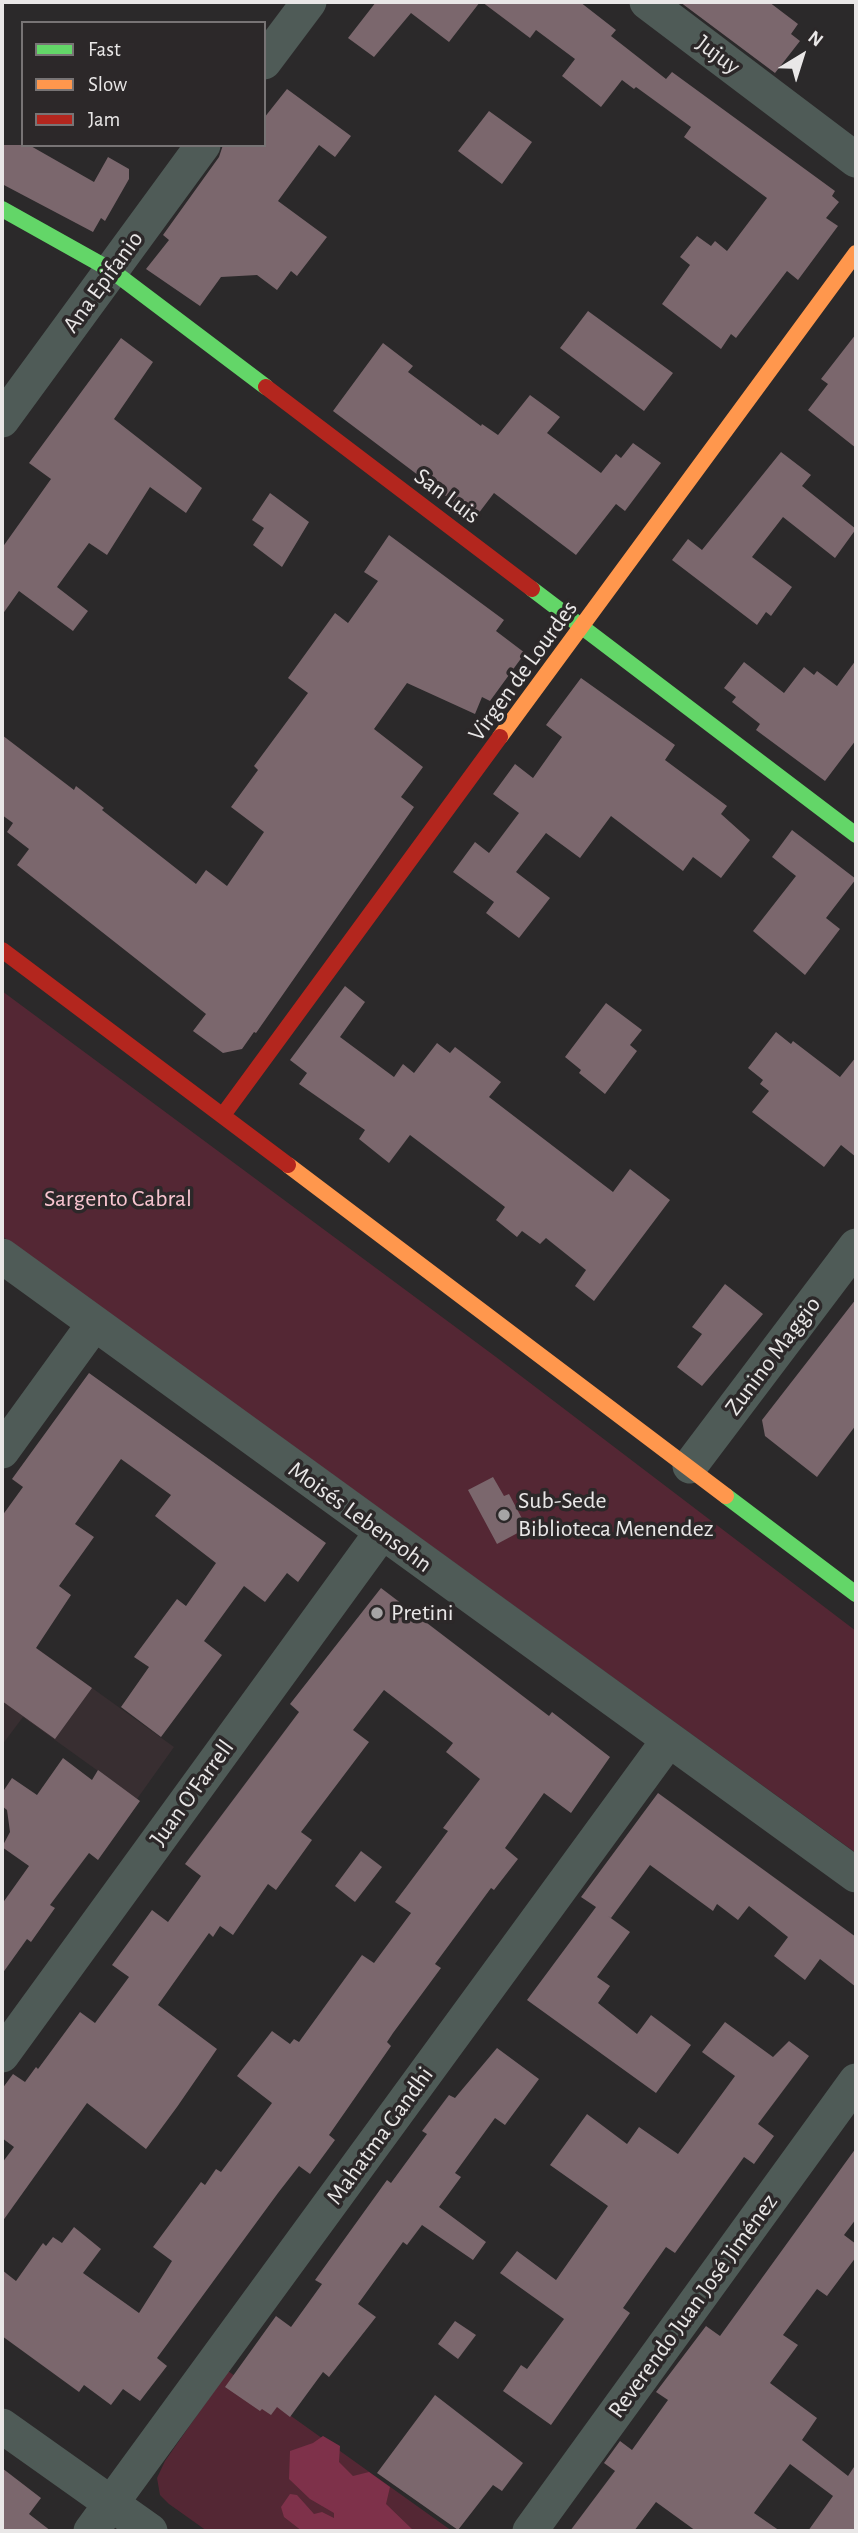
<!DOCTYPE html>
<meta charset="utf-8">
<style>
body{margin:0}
#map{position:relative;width:858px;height:2533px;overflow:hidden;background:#2b292a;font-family:"Alegreya Sans",sans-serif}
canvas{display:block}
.frame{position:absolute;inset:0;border:4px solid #e9e7e7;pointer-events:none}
.legend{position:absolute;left:21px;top:21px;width:245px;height:126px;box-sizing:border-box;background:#2c2829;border:2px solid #787475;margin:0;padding:9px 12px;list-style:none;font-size:21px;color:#e9e7e7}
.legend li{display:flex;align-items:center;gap:14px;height:35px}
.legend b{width:35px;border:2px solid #787475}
.north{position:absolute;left:767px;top:21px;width:70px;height:70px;-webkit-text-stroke:5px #2c2829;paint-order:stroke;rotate:38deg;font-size:19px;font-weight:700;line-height:28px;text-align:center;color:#e9e7e7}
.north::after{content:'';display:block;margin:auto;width:24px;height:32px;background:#e9e7e7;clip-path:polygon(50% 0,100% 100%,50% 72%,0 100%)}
</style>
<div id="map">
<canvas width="858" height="2533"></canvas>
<div class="frame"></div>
<ul class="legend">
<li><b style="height:9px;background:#63d668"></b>Fast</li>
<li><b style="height:9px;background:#ff974d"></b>Slow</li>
<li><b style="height:9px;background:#b3261e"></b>Jam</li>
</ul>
<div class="north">N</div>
</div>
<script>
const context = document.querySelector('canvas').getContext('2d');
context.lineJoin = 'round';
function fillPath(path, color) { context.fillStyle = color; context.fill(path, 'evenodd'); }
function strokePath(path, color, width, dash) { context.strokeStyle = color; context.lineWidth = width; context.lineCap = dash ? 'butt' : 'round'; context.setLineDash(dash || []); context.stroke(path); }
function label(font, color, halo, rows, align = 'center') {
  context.font = font + ' "Alegreya Sans",sans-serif'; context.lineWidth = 7; context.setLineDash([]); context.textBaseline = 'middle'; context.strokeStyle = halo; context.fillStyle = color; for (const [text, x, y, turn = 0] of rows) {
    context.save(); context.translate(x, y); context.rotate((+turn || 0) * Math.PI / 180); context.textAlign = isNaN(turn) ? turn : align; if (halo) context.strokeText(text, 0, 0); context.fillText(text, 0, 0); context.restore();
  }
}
fillPath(new Path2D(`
 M2,1623l172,124 -37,52 -114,-82 -21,28z`), '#382e31');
fillPath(new Path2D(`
 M2,991l494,366 360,274v222l-854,-617z
 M228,2371l224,160h-245l-38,-27 -9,-9 -3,-17 8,-17z`), '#542734');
fillPath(new Path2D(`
 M323,2436l17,10 -1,16 14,14 16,-4 21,15 -4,17 28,27h-112l-18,-14 -3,-10 9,-13 7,1 17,19 8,-2 12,6v-5l-24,-14 -21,-20 1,-28 23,-8z`), '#7e314a');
fillPath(new Path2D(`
 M376,2h104l-31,40 -38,-29 -37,44 -26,-19z
 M482,2h98l36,28 -5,6 55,43 6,-7 163,119 -3,5 7,6 -13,16 12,8 -40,54 -11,-9 -51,67 -5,-4 -10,15 -59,-45 28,-39 -10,-8 17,-21 14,10 4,-5 12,10 40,-53 -83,-61 7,-10 -55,-40 -2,2 -12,-9 -21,27 -39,-31 13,-17 -39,-29 -6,8z
 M680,2h89l29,22 -7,10 9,7 -25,32z
 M287,89l64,47 -16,21 -16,-12 -41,56 49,36 -30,39 -6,-5 -14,19 -20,-15 -36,2 -21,29 -54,-37 23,-29 -6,-5 56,-78 4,-12h41v-27z
 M489,111l43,31 -30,42 -44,-33z
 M2,145h27l65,37 14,-25 21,12v10l-24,42 -4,-3 -8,14 -91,-48z
 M588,311l85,62 -29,38 -84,-63z
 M856,334v114l-48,-38 20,-26 -7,-5z
 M121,338l32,24 -39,57 88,69 -16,25 -36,-26 -43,68 -18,-12 -32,44 31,24 -15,20 -54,-40 -17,24v-67l49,-69 -22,-16z
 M383,343l30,23 -5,6 73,54 1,-2 16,11 32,-40 30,22 -13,16 54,40 15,-19 5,4 12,-15 28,20 -36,48 -9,-7 -40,51 -82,-62 -19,25 -142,-107z
 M781,452l30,23 -9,11 54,43 -21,29 -52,-41 -31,40 40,30 -21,29 -5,-4 -9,13 -85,-65 16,-21 14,11z
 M270,493l39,29 -27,45 -29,-22 11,-17 -12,-8z
 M389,535l115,85 -8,11 29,22 -35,48 -8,-4 -7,17 -68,-31 -33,46 49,38 -22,30 13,10 -158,226 -2,-1 -12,17 -19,4 -30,-22 13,-17 -189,-149 12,-16 -22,-17 6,-9 -11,-8v-80l72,55 2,-4 28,22 -2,2 94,74 10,-14 21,16 37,-54 -33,-25 27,-37 -4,-4 54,-73 -20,-15 47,-65 13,10 30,-42 -14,-9z
 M856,660v80l-31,41 -69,-51 4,-6 -28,-22 4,-5 -12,-9 20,-26 40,31 20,-26 10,8 3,-4 20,15z
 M581,678l94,67 -10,15 62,46 -6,8 29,26 -29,38 -28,-21 -10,14 -72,-55 -31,42 -34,-25 -30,39 34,26 -31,40 -33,-25 8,-11 -41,-30 22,-30 14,11 30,-40 -26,-19 22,-30 18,14 29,-41 -16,-12z
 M792,830l64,49 -30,39 14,11 -35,46 -52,-44 43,-55 -24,-19z
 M345,986l20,16 -25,35 54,40 9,-13 11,9 23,-30 13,10 5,-6 46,35 -12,15 124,95 17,-23 40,31 -76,101 -19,-15 11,-16 -40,-32 -6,6 -18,-13 -5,6 -21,-17 9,-13 -95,-72 -21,28 -30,-24 6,-9 -66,-46 8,-11 -17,-13z
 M606,1003l36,27 -12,15 7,6 -32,43 -26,-21 2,-3 -16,-13z
 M776,1032l15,12 2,-3 47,36 16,-20v100l-15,-12 -17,22 -72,-55 17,-21 -9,-7 3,-4 -15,-12z
 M725,1284l38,30 -61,72 -25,-19 25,-33 -10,-7z
 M856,1299v126l-39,52 -52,-41 -3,-16z
 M89,1373l237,170 -28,39 -11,-9 -22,29 -21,-16 -40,55 18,14 -61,82 -40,-30 28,-40 -15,-10 43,-58 9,7 30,-43 -61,-47 16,-21 -50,-36 -46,65 19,13 -35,49 12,9 -35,53 56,40 -37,51 -53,-38v-185l21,-29 -11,-8z
 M493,1477l11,19 5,-2 18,34 -30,16 -29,-54z
 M381,1588l168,128 3,-4 58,45 -39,56 -27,-20 -39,55 13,11 -24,31 -3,-2 -56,76 6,4 -48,65 -6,9 4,4 -62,89 6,5 -25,34 -11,-8 -21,27 -121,165 10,8 -27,35 -17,-12 -12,16 -27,-20 -5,7 -77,-56v-66l14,11 27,-38 3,3 7,-9 9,6 12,-16 27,22 -18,24 56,40 33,-52 -19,-14 48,-65 4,3 11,-16 5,3 51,-69 -35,-27 35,-45 18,13 4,-5 5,3 63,-87 12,8 37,-50 -16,-11 53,-71 -5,-3 37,-49 -34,-27 7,-9 -69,-53 -31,40 16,12 -68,90 11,8 -36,50 -8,-6 -35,51 -13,-9 -7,11 -4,-4 -51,72 59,44 -40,58 -31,42 -59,-46 -85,119v-59l12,-16 -12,-9v-49l11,-15 12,8 11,-15 2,2 42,-57 15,11 34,-46 -17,-12 40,-55 16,12 33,-46 -16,-12 114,-152 -9,-8z
 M63,1758l29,22 6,-10 42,31 -42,59 -9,-7 -39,52 5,3 -24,34 -4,-3 -25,35v-70l27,-38 -27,-19 8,-15 -3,-22 -5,-4v-13l10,-15 25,17z
 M658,1793l198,144v50l-36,-28 -15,21 -31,-24 14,-19 -39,-31 -11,14 -21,-16 -4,7 -63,-46 -39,53 -3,-2 22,16 -33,45 13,9 -12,17 39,31 14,-19 40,30 -35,48 -129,-93 69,-93 -15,-10z
 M361,1851l21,16 -27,35 -20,-16z
 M725,2022l48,35 16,-16 20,15 -51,68 16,12 -20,28 -10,-7 -69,96 -9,-6 -43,61 7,5 -79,112 -48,-34 18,-26 6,4 37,-50 -64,-46 17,-22 39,29 52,-74 -58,-41 37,-51 40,30 12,-17 39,27 57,-78 -33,-24z
 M497,2048l42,31 -34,46 -10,-7 -40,55 6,4 -22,30 47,35 -13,18 -51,-35 -15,20 -4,-3 -45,62 18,13 -47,60 -6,-5 -33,45 -13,-10 -6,8 -9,-6 -2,2 -35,-24 51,-71 15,11 31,-43 -7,-4 72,-100 4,3 36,-49 -5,-3 27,-36 6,3z
 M856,2148v71l-12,16 12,9v13l-29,39 -10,-7 -34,46 15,10 -28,38 47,35 -15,22 46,36 8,-12v67h-48l25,-35 -43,-32 -36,49 26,18h-84l-40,-29 -22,29h-64l45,-60 -11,-8 16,-22 12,9 36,-50 -12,-8 50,-66 14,10z
 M455,2321l21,14 -18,24 -20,-15z
 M435,2395l88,68 -21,28 -9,-6 -35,45 -81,-57z
 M2,2468l39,30 -12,16 22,17h-49z`), '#7b676d');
strokePath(new Path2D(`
 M647,2l209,158
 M264,62l45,-60
 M2,420l201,-275
 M2,1256l854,619
 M2,1451l92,-127
 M690,1466l166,-220
 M2,2055l380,-523
 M2,2426l148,105
 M91,2531l577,-790
 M530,2531l326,-450`), '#4f5b57', 35);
strokePath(new Path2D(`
 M2,209l109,61 155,117
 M532,589l324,246
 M726,1496l130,98`), '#63d668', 16);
strokePath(new Path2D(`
 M500,737l356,-484
 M288,1165l438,331`), '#ff974d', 16);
strokePath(new Path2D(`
 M266,387l266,202
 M2,950l286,215
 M223,1115l277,-378`), '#b3261e', 16);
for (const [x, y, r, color] of [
 [504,1515,7,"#a6a4a5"],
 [377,1613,7,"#a6a4a5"]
]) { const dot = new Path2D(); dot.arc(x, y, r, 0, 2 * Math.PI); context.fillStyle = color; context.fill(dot); strokePath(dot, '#2c2829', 2.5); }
label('24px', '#e9e7e7', '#2c2829', [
 ["Jujuy",718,55,37],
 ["Ana Epifanio",103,282,-54],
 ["San Luis",447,496,37],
 ["Virgen de Lourdes",523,671,-54],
 ["Zunino Maggio",773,1356,-53],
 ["Moisés Lebensohn",360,1517,36],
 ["Juan O'Farrell",192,1793,-54],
 ["Mahatma Gandhi",380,2136,-54],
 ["Reverendo Juan José Jiménez",693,2306,-54]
]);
label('24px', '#f9c5d0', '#2c2829', [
 ["Sargento Cabral",118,1199]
]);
label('24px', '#e9e7e7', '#2c2829', [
 ["Sub-Sede",518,1501],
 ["Biblioteca Menendez",518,1529],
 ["Pretini",391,1613]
], 'left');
</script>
